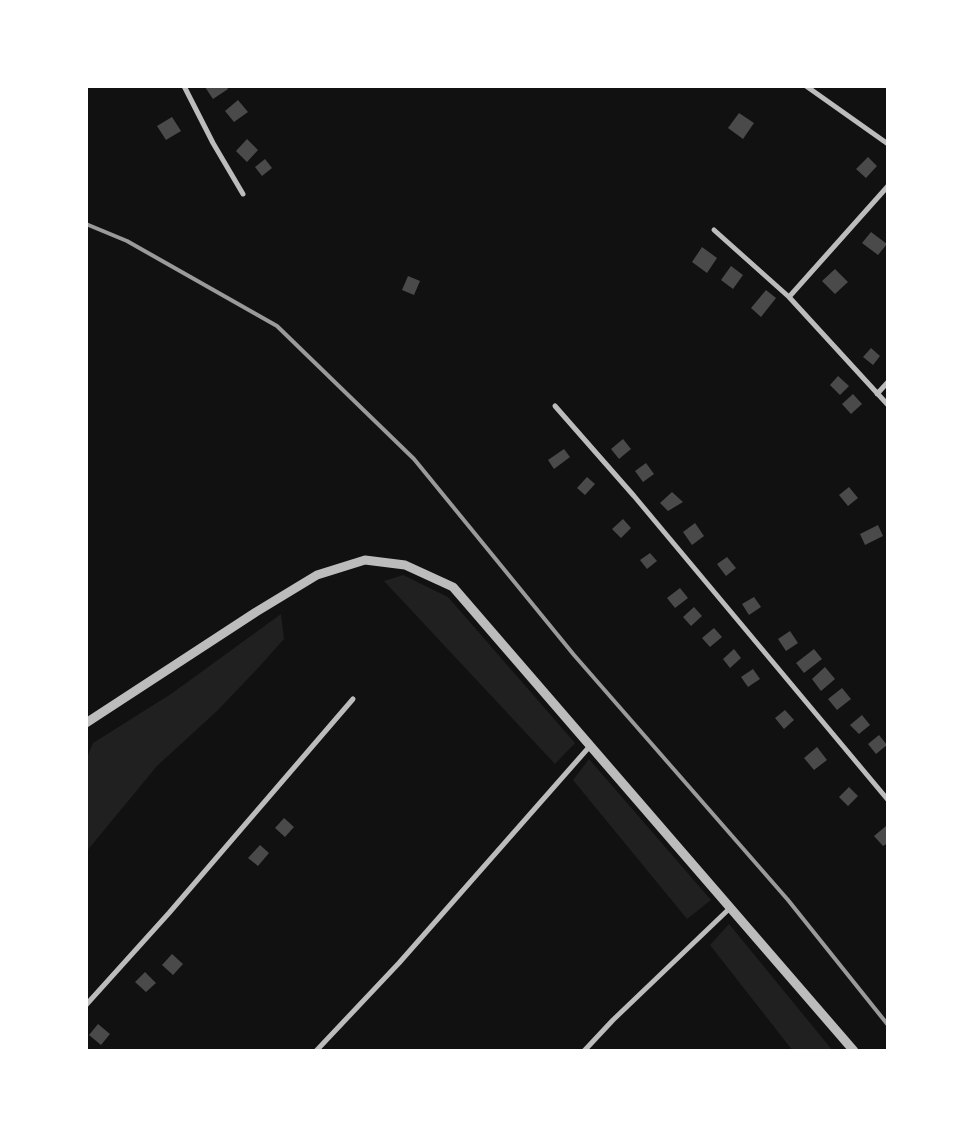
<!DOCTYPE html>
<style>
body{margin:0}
#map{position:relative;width:974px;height:1137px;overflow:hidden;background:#111;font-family:Inter,sans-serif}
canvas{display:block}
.frame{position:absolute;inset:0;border:88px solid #fff;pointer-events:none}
</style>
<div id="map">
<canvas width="974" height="1137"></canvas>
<div class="frame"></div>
</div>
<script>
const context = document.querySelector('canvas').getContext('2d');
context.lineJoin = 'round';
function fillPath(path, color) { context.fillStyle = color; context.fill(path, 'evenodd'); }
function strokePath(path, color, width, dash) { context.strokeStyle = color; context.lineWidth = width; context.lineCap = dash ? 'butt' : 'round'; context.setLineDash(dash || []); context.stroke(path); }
fillPath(new Path2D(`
 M403,575l45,22 127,146 -20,21 -171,-183z
 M281,614l3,25 -25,28 -41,43 -61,56 -71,86v-92l7,-17 78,-49z
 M589,759l122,141 -24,19 -114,-139z
 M729,924l104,127h-40l-83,-106z`), '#202020');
fillPath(new Path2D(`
 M207,86h19l2,3 -15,10 -8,-12z
 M238,100l10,12 -14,10 -9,-11z
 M739,113l15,10 -11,16 -15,-11z
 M172,117l9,14 -15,9 -9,-14z
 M247,139l11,11 -11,12 -11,-11z
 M868,157l9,9 -11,12 -10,-9z
 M265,159l7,9 -10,8 -7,-9z
 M871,232l16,12 -9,11 -16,-12z
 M702,247l15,11 -10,15 -15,-11z
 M731,266l12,9 -10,14 -12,-9z
 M835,269l13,13 -13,12 -13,-13z
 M408,276l12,5 -6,14 -12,-5z
 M766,290l10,8 -15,19 -10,-9z
 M871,348l9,8 -7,9 -10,-8z
 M838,376l11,10 -9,9 -10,-10z
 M853,394l9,10 -11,10 -9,-10z
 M623,439l8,10 -12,10 -8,-10z
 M564,449l6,8 -16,12 -6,-9z
 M646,463l8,11 -11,8 -8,-11z
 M587,477l8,7 -10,11 -8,-7z
 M849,487l9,11 -10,8 -9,-11z
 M672,492l11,10 -15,9 -8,-8z
 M623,519l8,9 -10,10 -9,-9z
 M695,523l9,13 -12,9 -9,-13z
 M878,525l5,11 -18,9 -5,-11z
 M650,553l7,8 -10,8 -7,-9z
 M727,557l9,11 -10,8 -9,-12z
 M680,588l8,10 -13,10 -8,-10z
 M754,597l7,10 -12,8 -7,-11z
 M694,607l8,9 -11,10 -8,-9z
 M714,628l8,9 -12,10 -8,-9z
 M790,631l8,12 -12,8 -8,-12z
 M734,649l7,9 -11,10 -7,-9z
 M814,649l8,10 -18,14 -8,-10z
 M825,667l10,12 -14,12 -9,-12z
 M753,669l7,10 -12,8 -7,-10z
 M842,688l9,11 -14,11 -9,-11z
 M785,710l9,10 -10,9 -9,-11z
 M862,715l8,10 -11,9 -9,-9z
 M879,735l8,10 -11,9 -8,-10z
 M817,747l10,13 -13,10 -10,-12z
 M849,787l9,9 -10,10 -9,-9z
 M284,818l10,9 -9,10 -10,-9z
 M886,826l2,2v15l-5,3 -9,-10z
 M260,845l9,8 -11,13 -10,-8z
 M172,954l11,10 -10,11 -11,-10z
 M145,972l11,11 -10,9 -11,-10z
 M98,1024l12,10 -9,11 -12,-10z`), '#4a4a4a');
strokePath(new Path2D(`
 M184,86l29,57 30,51
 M806,86l82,58
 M714,230l75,67 99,108
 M789,297l99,-111
 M877,394l11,-12
 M555,406l79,90 254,304
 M86,1005l83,-92 184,-214
 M316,1051l83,-88 191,-217
 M584,1051l29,-31 117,-112`), '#bcbcbc', 5);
strokePath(new Path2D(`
 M86,723l170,-111 61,-37 48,-15 40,5 48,22 401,464`), '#bcbcbc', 9);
strokePath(new Path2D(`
 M86,224l41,17 150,85 137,133 160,196 214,245 100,125`), '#9a9a9a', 4);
</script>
